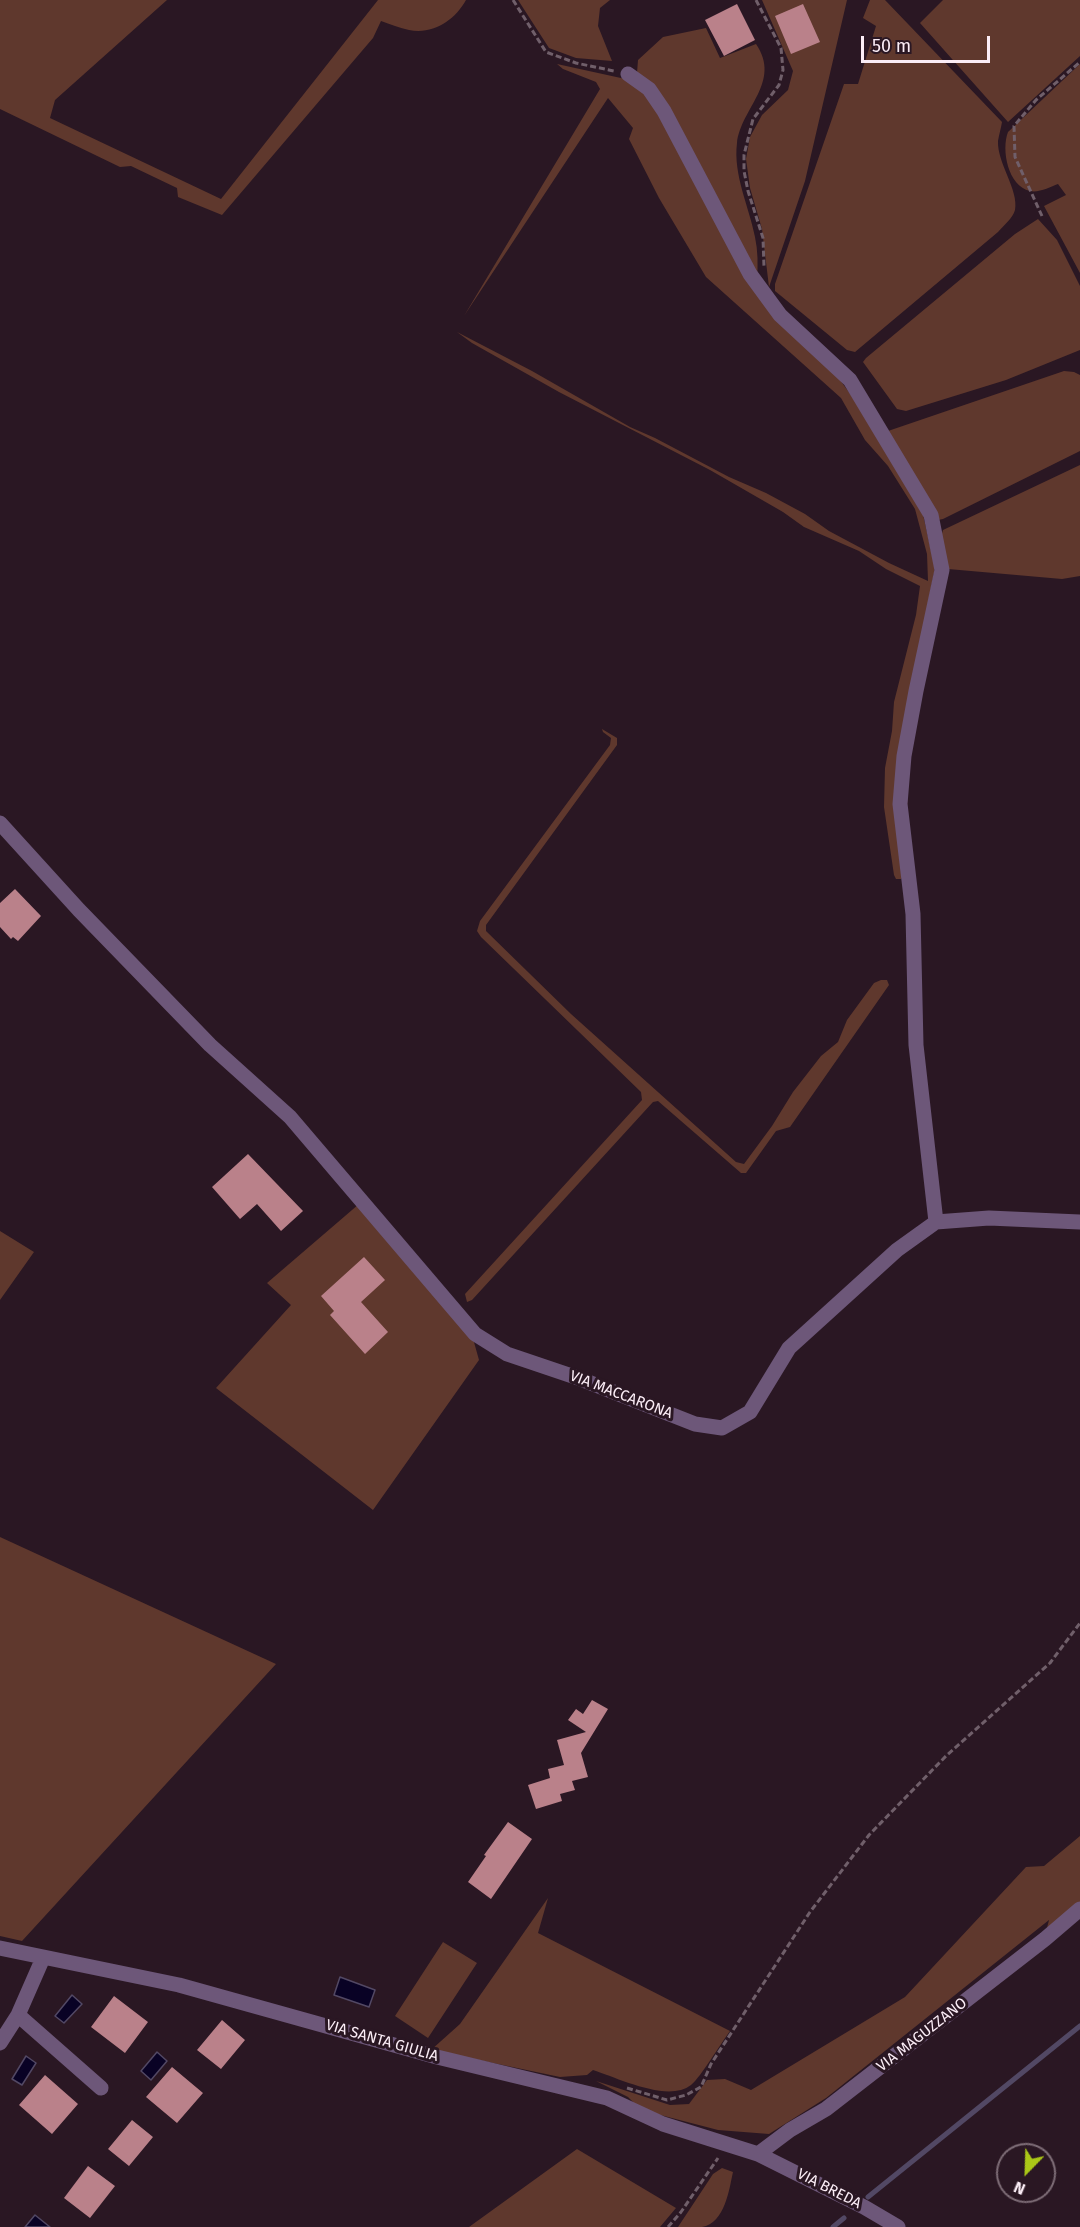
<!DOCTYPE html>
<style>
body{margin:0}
#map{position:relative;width:1080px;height:2227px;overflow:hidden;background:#2a1723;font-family:"Fira Sans",sans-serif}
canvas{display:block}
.north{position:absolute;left:996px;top:2143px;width:60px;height:60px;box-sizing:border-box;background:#2a1723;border:2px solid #7e6d77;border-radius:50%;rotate:203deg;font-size:16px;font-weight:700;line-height:24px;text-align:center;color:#fbedf6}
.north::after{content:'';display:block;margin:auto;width:21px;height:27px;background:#aac717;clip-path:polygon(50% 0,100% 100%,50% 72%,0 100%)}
.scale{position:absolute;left:861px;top:36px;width:129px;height:27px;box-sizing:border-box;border:3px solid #fbedf6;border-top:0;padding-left:8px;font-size:18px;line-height:21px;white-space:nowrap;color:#fbedf6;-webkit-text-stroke:4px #2a1723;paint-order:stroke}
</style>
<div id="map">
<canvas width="1080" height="2227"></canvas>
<div class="north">N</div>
<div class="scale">50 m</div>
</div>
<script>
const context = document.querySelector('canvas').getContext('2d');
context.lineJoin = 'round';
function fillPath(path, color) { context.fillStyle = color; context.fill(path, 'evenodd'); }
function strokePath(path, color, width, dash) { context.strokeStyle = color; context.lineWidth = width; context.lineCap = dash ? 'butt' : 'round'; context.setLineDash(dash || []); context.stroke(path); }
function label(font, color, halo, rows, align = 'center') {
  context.font = font + ' "Fira Sans",sans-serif'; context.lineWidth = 6; context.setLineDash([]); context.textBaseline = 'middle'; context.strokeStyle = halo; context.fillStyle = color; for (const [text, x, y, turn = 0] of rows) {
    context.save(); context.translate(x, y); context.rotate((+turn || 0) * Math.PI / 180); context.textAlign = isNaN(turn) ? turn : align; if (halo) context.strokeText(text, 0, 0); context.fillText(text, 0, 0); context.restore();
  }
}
fillPath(new Path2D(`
 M0,0h167l-112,100 -5,18 171,81 157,-199h88c-11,20 -33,35 -57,30 -9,-2 -19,-6 -28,-9l-8,17 -151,177 -44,-18 -1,-9 -46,-22 -11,1 -120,-58z
 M518,0h92l-10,8 -2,18 14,35 -36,-3 -27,-10z
 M762,0h85l-42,181 -36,106 -7,-58 -12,-41 -4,-29 4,-22 12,-22 26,-25 5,-19z
 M870,0h15l117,122c-1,6 -3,13 -4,19 -1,22 21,49 17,69 -2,8 -12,16 -17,22l-143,120 -8,-2 -72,-59v-7l69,-200h14l18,-58 -13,-8z
 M943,0h137v56l-72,66 -88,-99z
 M706,28l14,30 36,-14c26,38 -15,64 -19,99 -4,32 12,63 18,94 3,14 3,28 2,42l-120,-206 1,-13 25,-23z
 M557,64l73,16 22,19 97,183 91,98 43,59 39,71 13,58 -20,100 -12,208 -2,3h-5l-2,-4 -10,-68 1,-39 7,-37 2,-29 22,-87 4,-29 -34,-17 -27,-18 -55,-24 -21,-15 -73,-42 -151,-78 -87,-49 -15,-11 75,39 98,56 25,11 74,39 37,16 39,21 24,17 60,32 39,18 -1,-27 -12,-45 -27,-43 -23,-26 -24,-42 -135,-121 -47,-79 -30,-59 4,-11 -25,-30 -144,218 136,-227 -4,-7 -33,-13z
 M1080,64v209l-36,-67 22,-11 -8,-11c-8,3 -19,9 -28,7 -22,-5 -29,-41 -22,-59z
 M1038,219l19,21 23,46v64l-74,30 -100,31 -9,-2 -34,-47 3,-4 149,-124z
 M1064,371l10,1 6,3v76l-137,68 -5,1 -50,-89z
 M1080,465v111l-18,3 -114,-10 -7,-32 2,-7z
 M602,729l15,9v7l-131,180v6l85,83 165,148 8,2 28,-38 21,-34 28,-36 17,-14 9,-22 27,-37 7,-3h6l2,5 -99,142 -14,4 -30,42h-5l-83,-72 -5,1 -181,198 -5,2 -2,-8 177,-194 -1,-8 -160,-155 -4,-6 3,-10 130,-176 1,-7 -8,-6z
 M359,1204l113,131 7,25 -106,150 -157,-122 75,-83 -24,-22z
 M0,1231l34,21 -34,48z
 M0,1537l276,127 -254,277 -22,-5z
 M1080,1836v70l-35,30 4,-16 -223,178 -57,36 -51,-4 -77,-20 -13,-13 -32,-16 74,24 19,-1 18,-24 18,-1 26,11 154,-93 121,-130 18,-1z
 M548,1898l-10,35 192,98c-9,12 -29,46 -39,54 -23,18 -73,-7 -98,-15l-6,5 -27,2 -129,-27 29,-26z
 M443,1942l34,21 -49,75 -33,-22z
 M577,2149l99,59 -16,19h-191z
 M722,2168l11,4c-4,18 -8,51 -31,55 -8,0 -17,0 -24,0l35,-53z`), '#5f382d');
const water = new Path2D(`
 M340,1977l35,13 -6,17 -35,-12z
 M72,1995l10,9 -18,19 -9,-7z
 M157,2052l10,9 -16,19 -10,-9z
 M26,2056l10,7 -14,22 -10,-6z
 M35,2215l15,12h-25z`);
fillPath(water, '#090225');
strokePath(water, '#524864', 1.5);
strokePath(new Path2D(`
 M868,2197l212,-171
 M833,2227l11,-9`), '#524864', 5);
fillPath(new Path2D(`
 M737,4l18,36 -31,16 -19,-36z
 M803,4l17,38 -29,12 -16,-38z
 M15,889l26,27 -23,25 -5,-4 -2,2 -11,-12v-24z
 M248,1154l55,57 -22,20 -24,-27 -17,15 -28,-32z
 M364,1257l21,23 -24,22 27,30 -23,22 -35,-39 4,-4 -13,-15z
 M592,1700l16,9 -27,44 7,24 -16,4 3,9 -15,4 2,7 -26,8 -8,-24 22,-7 -2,-9 16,-4 -7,-25 29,-8 -18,-12 8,-11 7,5z
 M508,1822l24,17 -41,60 -23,-17 18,-26 -2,-1z
 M114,1996l34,26 -23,31 -34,-26z
 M222,2020l23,20 -24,29 -24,-19z
 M172,2067l31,26 -26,30 -31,-26z
 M45,2075l33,29 -26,30 -33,-29z
 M132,2120l21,17 -24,29 -21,-17z
 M88,2166l27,20 -25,32 -26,-20z`), '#ba818a');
strokePath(new Path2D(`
 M513,0l33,52 30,11 38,8
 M756,0l25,48 2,22 -4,15 -26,34 -9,36v16l4,20 15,47 1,29
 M1042,216l-27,-59 -1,-31 22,-26 44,-38
 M627,2088l40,12 19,-5 15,-8 10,-23 99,-152 59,-77 77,-79 104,-93 30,-40
 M668,2227l13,-15 37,-54`), '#705f6a', 3, [6, 3]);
strokePath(new Path2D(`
 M628,74l21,15 15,22 86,163 30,41 70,65 81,135 11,55 -26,121 -12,65 -4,48 13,110 3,131 20,177
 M0,823l79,87 131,135 80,72 185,217 32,20 71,24 117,46 27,4 28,-16 39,-64 108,-98 39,-28 53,-4 91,4
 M0,1948l179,37 258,72 170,41 56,26 95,30 106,53 34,20
 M18,2015l83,73
 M0,2043l18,-28 25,-57
 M758,2154l32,-24 36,-21 219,-170 35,-30`), '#6d5779', 15);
label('15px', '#fbedf6', '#2a1723', [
 ["VIA MACCARONA",621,1395,21],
 ["VIA MAGUZZANO",922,2035,-38],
 ["VIA SANTA GIULIA",382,2041,16],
 ["VIA BREDA",829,2189,27]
]);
</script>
